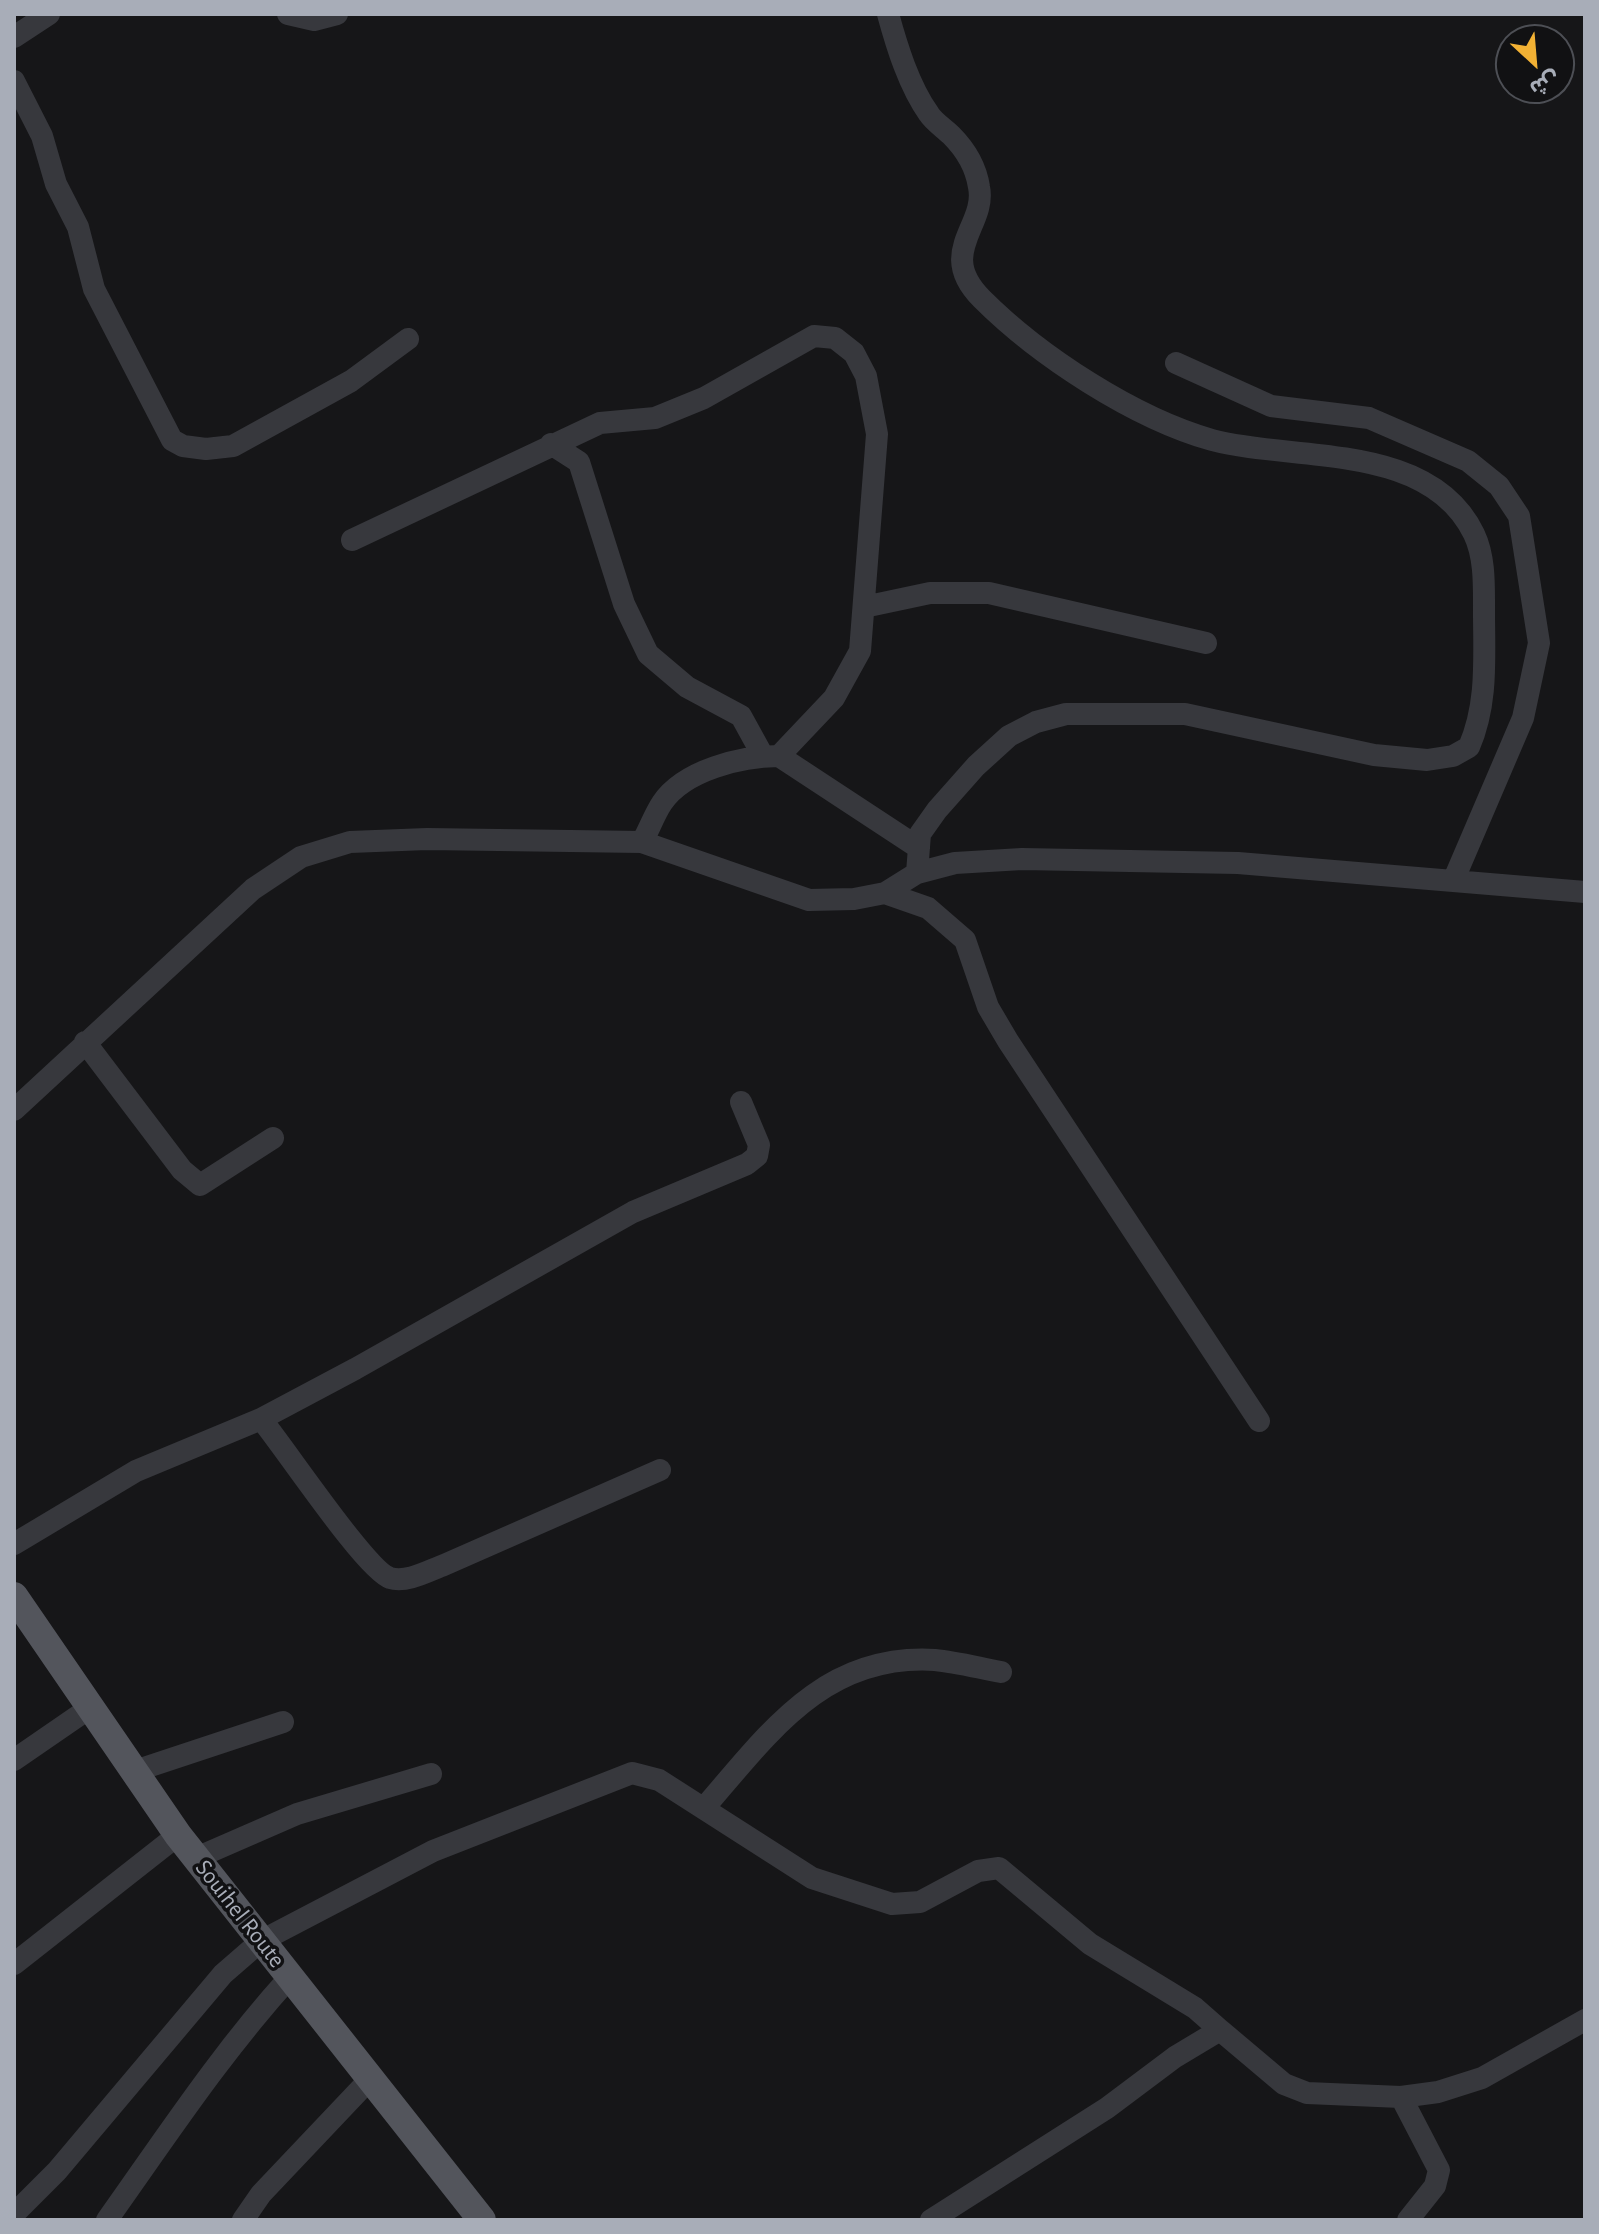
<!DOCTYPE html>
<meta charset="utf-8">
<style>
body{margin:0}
#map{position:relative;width:1599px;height:2234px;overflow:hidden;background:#161618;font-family:"Alegreya Sans","Noto Sans Arabic",sans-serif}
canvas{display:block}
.frame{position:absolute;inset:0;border:16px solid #a8adb8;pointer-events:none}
.north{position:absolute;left:1495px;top:24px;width:80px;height:80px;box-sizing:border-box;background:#111113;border:2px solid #4d4f55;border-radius:50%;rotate:154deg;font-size:22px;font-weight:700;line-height:32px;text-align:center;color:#a8adb8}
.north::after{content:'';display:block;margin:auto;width:28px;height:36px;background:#f2b134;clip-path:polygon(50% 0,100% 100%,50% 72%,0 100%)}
</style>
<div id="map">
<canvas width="1599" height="2234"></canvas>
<div class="frame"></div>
<div class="north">ش</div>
</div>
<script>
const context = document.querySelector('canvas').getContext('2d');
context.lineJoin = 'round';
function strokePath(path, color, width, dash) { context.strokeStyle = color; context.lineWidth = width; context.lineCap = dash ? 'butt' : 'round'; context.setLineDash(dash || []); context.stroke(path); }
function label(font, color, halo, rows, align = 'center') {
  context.font = font + ' "Alegreya Sans",sans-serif'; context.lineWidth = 7; context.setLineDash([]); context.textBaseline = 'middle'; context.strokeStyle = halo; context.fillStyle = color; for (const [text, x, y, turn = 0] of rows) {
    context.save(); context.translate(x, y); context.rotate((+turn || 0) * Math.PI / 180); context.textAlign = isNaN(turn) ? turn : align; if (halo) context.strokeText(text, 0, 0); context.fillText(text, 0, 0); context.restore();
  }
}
strokePath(new Path2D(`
 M288,14l26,6 23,-6
 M888,14c9,33 21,72 41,100 5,8 15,14 22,21 15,15 25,32 28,52 8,39 -44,65 3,112 57,57 152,119 230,141 82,22 217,1 262,94 11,23 10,51 10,77 0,47 4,92 -15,136l-16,9 -26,4 -53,-5 -189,-41h-119l-30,8 -27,14 -33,30 -39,44 -17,24 -3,39
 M14,37l35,-23
 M14,81l28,55 14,48 22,43 16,62 78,151 11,6 23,3 27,-3 118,-65 57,-42
 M1176,363l95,43 98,12 99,43 31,25 20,30 20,127 -16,75 -69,161
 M551,444l28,18 45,142 24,50 39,33 54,29 22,40
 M352,540l248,-117 55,-5 49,-20 110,-62 21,2 19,15 12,23 11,58 -17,217 -26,47 -55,58
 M864,607l66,-14h59l217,50
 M642,842c7,-12 12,-27 20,-39 22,-33 80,-47 117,-47l140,92
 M885,893l43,15 37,32 23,67 20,34 251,380
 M85,1042l97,128 18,15 73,-47
 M14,1110l239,-221 48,-32 49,-15 77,-3 215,3 167,58 45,-1 31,-6 32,-20 38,-10 67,-4 216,4 347,29
 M261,1419c24,29 105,151 129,159 17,5 38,-7 54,-13l216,-95
 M14,1544l122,-73 125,-52 94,-50 278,-157 114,-48 10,-8 2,-11 -18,-43
 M14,1760l77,-53
 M135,1771l148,-49
 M704,1808c65,-75 120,-155 231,-148 21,2 44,8 66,12
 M196,1858l101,-44 134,-40
 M14,1964l164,-129
 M1401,2097l38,73 -4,16 -27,34
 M14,2214l43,-43 166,-197 38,-33 172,-90 199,-78 27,7 153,98 80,26 28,-2 58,-31 21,-3 91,76 105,64 25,22
 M107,2220c59,-83 114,-167 183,-243
 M243,2220l18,-26 109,-115
 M931,2220l176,-112 68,-51 45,-27 64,54 23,9 94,4 37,-5 44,-14 103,-58`), '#37383d', 22);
strokePath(new Path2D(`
 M14,1596l164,239 304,385`), '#53555c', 28);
label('24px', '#a8adb8', '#111113', [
 ["Souihel Route",240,1914,52]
]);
</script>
